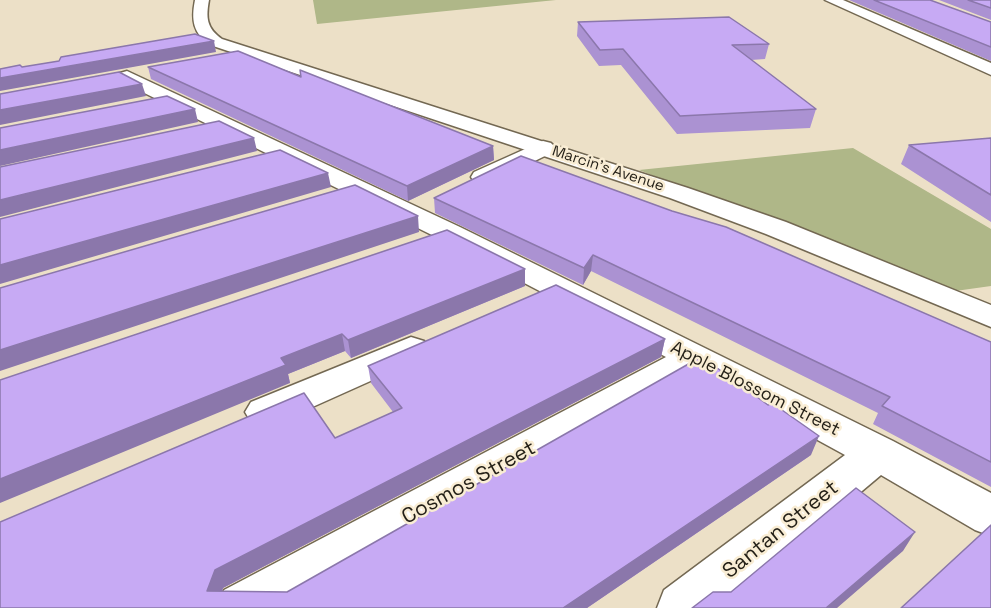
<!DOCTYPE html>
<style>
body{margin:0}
canvas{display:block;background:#ece0c7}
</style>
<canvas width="991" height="608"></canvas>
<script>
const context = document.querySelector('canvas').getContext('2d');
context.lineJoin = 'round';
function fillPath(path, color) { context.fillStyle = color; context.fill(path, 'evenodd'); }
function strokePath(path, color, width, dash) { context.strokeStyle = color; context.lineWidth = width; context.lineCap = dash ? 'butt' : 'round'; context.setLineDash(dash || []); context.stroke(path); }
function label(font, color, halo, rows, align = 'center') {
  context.font = font + ' "Space Grotesk",sans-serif'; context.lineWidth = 5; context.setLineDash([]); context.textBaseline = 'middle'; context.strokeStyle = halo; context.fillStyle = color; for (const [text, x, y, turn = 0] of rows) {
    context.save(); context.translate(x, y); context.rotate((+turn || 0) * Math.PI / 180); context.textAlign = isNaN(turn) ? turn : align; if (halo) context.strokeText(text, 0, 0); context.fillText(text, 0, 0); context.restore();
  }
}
fillPath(new Path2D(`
 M313,0h243l-239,24z
 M853,148l138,81v57l-43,6 -309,-122z`), '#afb788');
const street = new Path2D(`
 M825,0h18l148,63v12z
 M127,71l333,156 433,214 98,52v43l-16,-6 -94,-55 -158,133h-66l7,-18 181,-135 -150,-82 -403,235h-75l7,-18 442,-233 -226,-118 -320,-158 -2,-4 2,-4z
 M543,141l8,2 4,5 -4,5 -59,29 -9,2 -9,-2 -3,-5 3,-5z
 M411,337l13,4 5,8 -5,8 -145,65 -14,5 -14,-5 -6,-10 6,-10z`);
const secondary = new Path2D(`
 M195,0h14c-3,17 -3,28 13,39l466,149 98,34 205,83v22l-225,-93 -96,-36 -460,-153c-17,-12 -19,-25 -15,-45z`);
strokePath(street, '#736852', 3);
strokePath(secondary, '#736852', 3);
fillPath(street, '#fff');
fillPath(secondary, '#fff');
fillPath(new Path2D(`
 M849,0h81l61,22v39z
 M939,0h52v20z
 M578,22l191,22 -4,15 -14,1 65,49 -6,19 -133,6 -56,-69 -22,1 -22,-30z
 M148,67l153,10 192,69 1,14 -86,41 -257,-122z
 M991,138v84l-90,-58 8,-19z
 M434,198l557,144v145l-118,-63 5,-11 -287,-142 -8,14 -148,-72z
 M525,286l-174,72 -6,-7 -57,23 2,9 -290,-3z
 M665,339l-4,18 -438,231 -1,3 65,1 524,-137 -224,153h-587l335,-170 58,-26 -22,-29 -3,-17z`), '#ab92d2');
fillPath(new Path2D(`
 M214,41l2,11 -216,39v-13z
 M142,84l4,12 -146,29v-15z
 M195,109l3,13 -198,44v-16z
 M254,138l3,13 -257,66v-17z
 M493,146l1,14 -86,41 -1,-15z
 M328,173l3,14 -331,97v-19z
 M418,216l1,16 -419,139v-21z
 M593,255l-2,16 -8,14 1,-17z
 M525,269v17l-174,72 -3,-18z
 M342,334l3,17 -57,23 2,9 -290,120v-24l281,-121z
 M665,339l-4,18 -438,231 -7,20 -9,-17 8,-21z
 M819,436l-8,19 -224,153h-24z
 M915,532l-12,19 -66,57h-11z`), '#8b77ab');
const building = new Path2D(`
 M874,0h56l61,22v25z
 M968,0h23v8z
 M729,17l40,27 -37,1 84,64 -136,7 -57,-67 -23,1 -22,-28z
 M195,34l19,7 -214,37v-9l20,-4 2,2 37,-6 2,-4z
 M238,51l63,26 -1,-7 193,76 -86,40 -259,-119z
 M119,72l23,12 -142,26v-16z
 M167,96l28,13 -195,41v-22z
 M219,121l35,17 -254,62v-33z
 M991,138v57l-82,-50z
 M280,150l48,23 -328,92v-46z
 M521,156l151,55 54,16 265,115v120l-109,-56 8,-9 -297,-142 -9,13 -150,-70z
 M355,185l63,31 -418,134v-62z
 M447,230l78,39 -177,71 -6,-6 -61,24 5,7 -286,114v-99z
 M556,285l109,54 -450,231 -8,21 80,1 412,-234 14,7 55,40 4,-2 47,33 -256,172h-563v-86l304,-129 31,45 67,-30 -34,-42z
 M856,488l59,44 -89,76h-134l21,-16h18z
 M991,525v83h-90z`);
fillPath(building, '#c7aaf4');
strokePath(building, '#8b77ab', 1.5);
label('15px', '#231f16', '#f9edd4', [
 ["Marcin's Avenue",608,169,18]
]);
label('18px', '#231f16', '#f9edd4', [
 ["Apple Blossom Street",755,389,27]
]);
label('21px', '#231f16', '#f9edd4', [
 ["Cosmos Street",469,483,-29],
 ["Santan Street",781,530,-39]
]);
</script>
